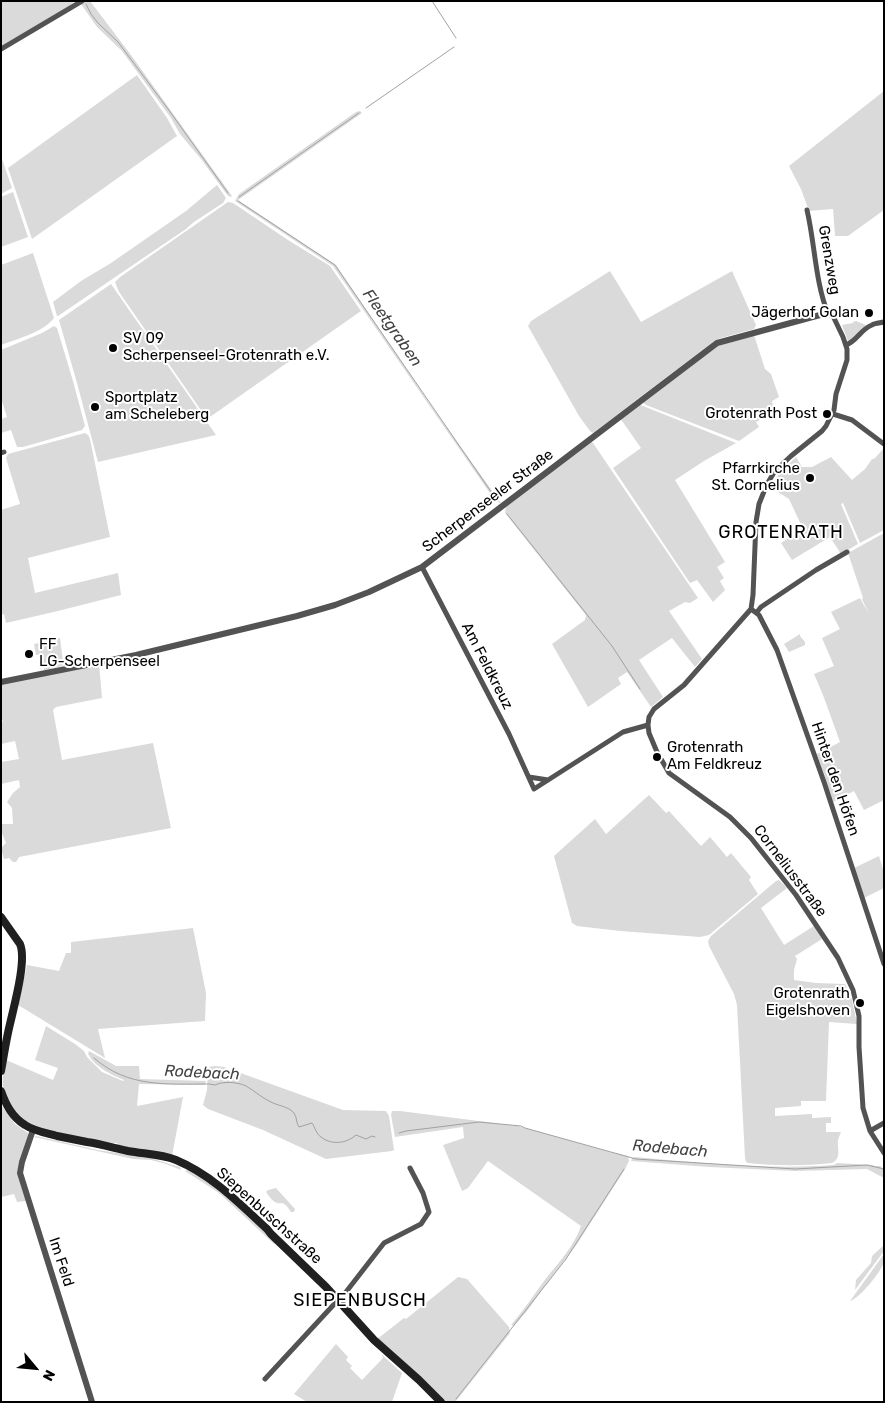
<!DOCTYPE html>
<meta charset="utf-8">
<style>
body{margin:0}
#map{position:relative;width:885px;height:1403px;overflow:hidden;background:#fff;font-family:Rubik,sans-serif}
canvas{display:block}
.frame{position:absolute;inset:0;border:2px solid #000;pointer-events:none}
.north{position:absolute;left:10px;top:1343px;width:50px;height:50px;-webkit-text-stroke:4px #fff;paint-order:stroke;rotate:118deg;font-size:14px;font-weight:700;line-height:20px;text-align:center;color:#000}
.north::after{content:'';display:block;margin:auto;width:18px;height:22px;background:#000;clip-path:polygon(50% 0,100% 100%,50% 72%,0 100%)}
</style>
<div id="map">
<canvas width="885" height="1403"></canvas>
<div class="frame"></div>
<div class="north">N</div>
</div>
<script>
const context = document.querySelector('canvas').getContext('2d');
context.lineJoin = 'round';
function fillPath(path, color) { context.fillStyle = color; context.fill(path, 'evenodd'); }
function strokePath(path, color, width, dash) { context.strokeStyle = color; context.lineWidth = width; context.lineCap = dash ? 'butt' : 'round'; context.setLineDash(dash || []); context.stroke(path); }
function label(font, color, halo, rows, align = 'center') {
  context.font = font + ' Rubik,sans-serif'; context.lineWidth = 4; context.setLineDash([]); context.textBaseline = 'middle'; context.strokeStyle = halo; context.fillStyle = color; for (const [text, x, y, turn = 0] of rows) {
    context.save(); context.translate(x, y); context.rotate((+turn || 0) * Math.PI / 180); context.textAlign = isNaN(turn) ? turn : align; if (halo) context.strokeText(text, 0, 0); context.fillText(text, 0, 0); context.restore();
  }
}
fillPath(new Path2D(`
 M1,1h74l-6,5 -68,41z
 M86,1h4l41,54 91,127 10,14 -1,1 -3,-1 -27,-37 -21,-25 -9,-16 -49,-67 -25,-24 -16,-23z
 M137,75l30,43 10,18 -145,103 -24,-71z
 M884,91v119l-36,26h-13l-2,-27 -24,2 -8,-22 -12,-23z
 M360,111l2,2 -124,87 98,65 98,145 67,93 -4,-1 -3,-3 -161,-233 -98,-65 4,-7 117,-82z
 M1,156l11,32 -11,6z
 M217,185l9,13 -3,5 -29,19 -8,7 -128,87h-1l-4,-14 28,-21 30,-18 75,-52z
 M13,192l15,45 -27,10v-50z
 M228,202l5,1 55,37 42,26 31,45 -154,108 -88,-127 -4,-10 5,-5z
 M33,253l21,65c-12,15 -35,20 -53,27v-80z
 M610,271l31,51 91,-51 24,54 -2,4 -33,9 -7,3 -121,92 -3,-2 -11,-15 -51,-90 3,-5z
 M111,284l105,151 -118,27 -21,-79 -18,-63z
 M856,321l10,4 -12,13 -6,3 -6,-16 11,-2v-1z
 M54,326l3,2 16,53 12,45 -3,4 -59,17h-6l-6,-17 -10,3v-14l6,-2 -6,-19v-48l41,-17z
 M754,335l11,34 6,5 8,23 -7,4 2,11 -18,10 3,5 -20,14 -93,-36 -4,-3 73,-56z
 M638,404l98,39 -32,18 -29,19 50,82 -8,5 7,11 -4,3 5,9 -12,12 -16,-22 -7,3 -77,-115 28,-20 -21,-30z
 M85,433l3,2 2,4 20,98 -82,21 7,35 83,-20 3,22 -63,16 -52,12 -2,-9 -3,1v-105l19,-6 -14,-46 2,-4z
 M590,441l3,2 105,155 -8,5 -5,-1 -16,9 33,48 -7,8 -23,-29 -33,22 24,37 -12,10 -24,-35 -9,6 3,6 -33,23 -36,-63 33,-24 1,-4 -1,-2 -80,-101 1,-6z
 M884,448v82l-24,13 -17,-40 -2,1 17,40 -17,10 -11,-17 -38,23 -11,-17 22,-14 -14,-30 -19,-12 9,-13 17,-17 6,10h10l19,-10 21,23 13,-11 7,-10h2z
 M884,533v267l-20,10 -10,-19 -21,11 -16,-48 23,-12 -17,-47 -9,-21 20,-8 -12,-28 18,-9 -9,-17 29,-14 9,16 -7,-15 1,-1 -15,-45z
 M800,634v2l5,6v3l-16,7 -5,-8z
 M60,638l3,24 -1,4 -18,4 -2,-15h-6l-2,-11z
 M99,663l3,35 -46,9 -3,3 9,50 91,-17 18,85 -152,29 -3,5h-3l-4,-4 -5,1 -3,-11 5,-5 -5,-12v-7h12l-1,-16 -5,-6 6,-9 7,-6 -1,-7 -18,4v-22l18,-3 -4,-18 -14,3v-21l2,-1 -2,-6v-32z
 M649,795l17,18 3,-2 32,35 9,-9 17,20 4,-4 20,24 -2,3 9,14 -49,41 -9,2 -80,-6 -43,-5 -5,-3 -18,-67 41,-37 11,15z
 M879,856l5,17v15l-20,10 -10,-30z
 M779,880l8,8 -26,20 23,37 30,-19 8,13 -27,17 2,3 -3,11v10l22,3 29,1 7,16 5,24 -28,-2 -3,79h-25v5l-26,2v8l37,-2v4l19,-1v6h-5v9h15c-1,2 -2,5 -3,8 -1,9 4,18 -6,23 -28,3 -56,3 -84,0l-2,-1 -1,-4 -8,-153 -3,-11 -25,-48 -1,-5 3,-5 65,-55z
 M193,928l13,65 -1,28 -107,8 7,29 -87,-53 9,-40 32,6 7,-18h5v-11z
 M46,1026l29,18 9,7 3,6 15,15 21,9 1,-1c-14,-6 -28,-12 -36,-26l1,-3 27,15h23l1,13 66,2 -1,4 -66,-1 -2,22 46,-9 -11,59 -37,-6 -17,-4 -1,-3h-3l-2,2c-22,-5 -72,-12 -90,-25 -5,-4 -8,-9 -12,-15 -9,-16 -9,-27 -4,-45l47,20 5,-12 -23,-8z
 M215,1066l9,1 119,43 43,1 3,5 5,34 -2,1 -66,8 -63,-29 -55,-21 -5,-4 4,-15 1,-20 1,-3z
 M1,1105l14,19 13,9 1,3 -10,27 7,38 -9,1 -3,-8 -13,3z
 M392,1111h8l118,15 92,26 18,4 1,5 -5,10 -47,73 -35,46 -15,21 -13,15 -3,-1c12,-14 22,-29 33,-44 13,-17 30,-34 37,-55l-93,-65 -20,27 -6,3 -19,-46 21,-7 -1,-11 -68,10 -4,-22z
 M36,1134l131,26 -17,-2 30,9 1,3 -15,-6 -15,-4 -18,-1 -99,-22 2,-1 62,14 33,5z
 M635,1157c66,6 133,13 199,8l3,-2 36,2 1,1h6l4,3v9l-17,-9 -72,2 -86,-4 -78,-6 1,-3z
 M187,1170c34,18 60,46 88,73l-1,1 -55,-51 -34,-22z
 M276,1188l19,21 -1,3h-3c-2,-3 -5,-8 -9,-9 -1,0 -3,1 -4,0 -5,0 -9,-7 -12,-11l2,-2z
 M884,1245v6l-29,39 1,-10 15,-17 1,-7z
 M884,1254c0,3 1,6 0,8 -3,10 -24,36 -34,39z
 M458,1277l9,2 42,48 1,6 -54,68 -10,1 -70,-62 28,-22 2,1z
 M336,1344l12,13 -2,3 6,6 -2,2 12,12 21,-22 -1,-3 20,18 -10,29h-85l-13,-8z`), '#dadada');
strokePath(new Path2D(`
 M432,1l24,37
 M86,4l5,10 7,9 20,19 50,67 60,84
 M366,108l88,-61
 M239,197l120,-84
 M238,201l97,64 161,234
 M507,514l105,132 28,43
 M94,1058c34,30 73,26 115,26l6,1c8,-4 23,-3 31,1 9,5 17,13 27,17 7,3 16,4 21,10 3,4 2,10 5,14l13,-4c3,4 4,11 9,14 10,8 25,7 35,-2l10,4 6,-3 3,1
 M399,1133l7,-2 73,-9 42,4 4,2 111,31 159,10 72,-4 17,4
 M456,1399l110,-140 58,-90`), '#a1a1a1', 1);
strokePath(new Path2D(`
 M1,49l81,-48
 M807,210c8,34 8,71 21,104l5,2 10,21 4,12v11l-11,34 -2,16 -8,16 -4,5 -31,25 -16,15 -8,13 -8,20 -3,18 -3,73 -2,14 -67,76 -30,24 -5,8 -1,8 1,8 8,19 12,21 61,44 21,21 45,57 42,63 15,32 6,26v31l4,61 7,23 14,22
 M846,345c11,-4 15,-16 26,-20 3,-2 8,-2 12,-3
 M833,414l19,6 32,24
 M1,453l3,-1
 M422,567l87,167 25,55 89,-57 25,-7
 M751,609l8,6 18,35 47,132 60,182
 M757,612l4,-5 55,-37 31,-18
 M529,777l19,3
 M870,1131l14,-8
 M339,1301l45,-58 37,-19 8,-12 -6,-19 -13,-25
 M265,1379l73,-79`), '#535353', 5);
strokePath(new Path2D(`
 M1,682l135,-27 161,-39 38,-11 34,-13 53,-25 295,-224 103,-28 8,-1
 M33,1130l-11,32 -2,11 72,229`), '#535353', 6);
strokePath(new Path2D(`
 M1,917l19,27c7,16 -6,62 -10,80 -4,16 -6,31 -9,47
 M1,1091c5,14 11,26 24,34 9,6 21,8 32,11 10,2 20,4 30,6 14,2 27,6 41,9 16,3 33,3 48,9 36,15 63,43 91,69l4,5 55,53 48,53 45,40 22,22`), '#202020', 8);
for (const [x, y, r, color] of [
 [869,313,5,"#000"],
 [113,348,5,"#000"],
 [95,407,5,"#000"],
 [827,414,5,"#000"],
 [810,478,5,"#000"],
 [29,654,5,"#000"],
 [657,757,5,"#000"],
 [860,1003,5,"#000"]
]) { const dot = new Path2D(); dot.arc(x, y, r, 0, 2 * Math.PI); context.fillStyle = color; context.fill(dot); strokePath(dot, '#fff', 2); }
label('15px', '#000', '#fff', [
 ["Grenzweg",829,260,80],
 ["Scherpenseeler Straße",488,501,-37],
 ["Am Feldkreuz",487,666,63],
 ["Hinter den Höfen",835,779,71],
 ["Corneliusstraße",790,871,53],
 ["Siepenbuschstraße",269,1216,42],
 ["Im Feld",61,1262,72]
]);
label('15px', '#000', '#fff', [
 ["Jägerhof Golan",859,313],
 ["SV 09",123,339,"left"],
 ["Scherpenseel-Grotenrath e.V.",123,356,"left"],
 ["Sportplatz",105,398,"left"],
 ["am Scheleberg",105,415,"left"],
 ["Grotenrath Post",817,414],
 ["Pfarrkirche",800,469],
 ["St. Cornelius",800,486],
 ["FF",39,645,"left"],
 ["LG-Scherpenseel",39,662,"left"],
 ["Grotenrath",667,748,"left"],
 ["Am Feldkreuz",667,765,"left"],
 ["Grotenrath",850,994],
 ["Eigelshoven",850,1011]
], 'right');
label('italic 16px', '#424242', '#fff', [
 ["Fleetgraben",392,328,55],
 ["Rodebach",202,1073,3],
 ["Rodebach",670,1149,5]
]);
context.letterSpacing = '1px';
label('18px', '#000', '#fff', [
 ["GROTENRATH",781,533],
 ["SIEPENBUSCH",360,1301]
]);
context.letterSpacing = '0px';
</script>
